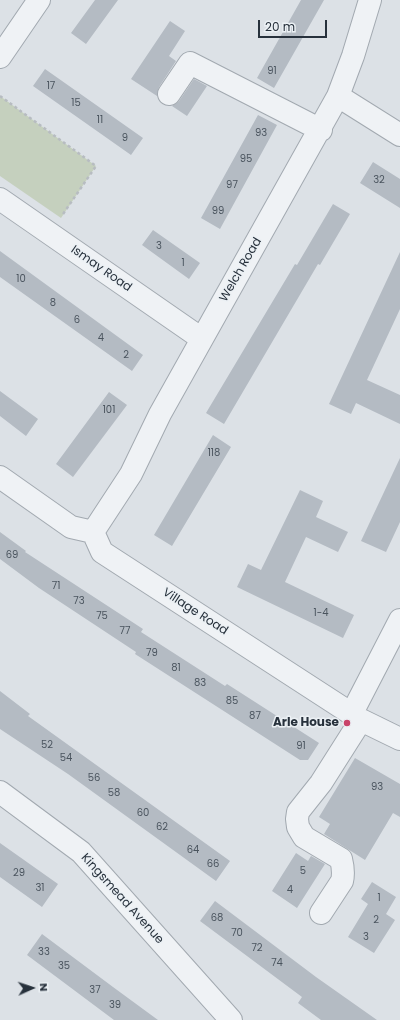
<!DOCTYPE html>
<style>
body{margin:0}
#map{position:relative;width:400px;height:1020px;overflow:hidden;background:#dce1e6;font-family:Poppins,sans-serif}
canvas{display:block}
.north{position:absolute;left:12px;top:968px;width:40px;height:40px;-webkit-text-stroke:3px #ebf0f4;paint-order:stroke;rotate:87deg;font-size:11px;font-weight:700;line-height:16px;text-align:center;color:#27313c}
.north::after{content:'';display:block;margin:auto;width:14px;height:18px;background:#27313c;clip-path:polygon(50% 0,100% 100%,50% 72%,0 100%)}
.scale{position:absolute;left:258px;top:20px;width:69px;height:18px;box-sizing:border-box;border:2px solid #27313c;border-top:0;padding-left:5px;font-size:12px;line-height:14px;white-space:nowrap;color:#27313c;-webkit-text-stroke:3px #ebf0f4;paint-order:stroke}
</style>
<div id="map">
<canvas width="400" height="1020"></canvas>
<div class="north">N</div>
<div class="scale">20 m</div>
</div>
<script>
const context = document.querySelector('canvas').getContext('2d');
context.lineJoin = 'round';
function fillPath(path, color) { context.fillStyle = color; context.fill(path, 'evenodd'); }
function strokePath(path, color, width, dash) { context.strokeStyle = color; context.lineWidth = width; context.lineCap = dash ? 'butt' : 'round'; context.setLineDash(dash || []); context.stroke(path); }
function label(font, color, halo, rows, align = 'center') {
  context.font = font + ' Poppins,sans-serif'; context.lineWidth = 3; context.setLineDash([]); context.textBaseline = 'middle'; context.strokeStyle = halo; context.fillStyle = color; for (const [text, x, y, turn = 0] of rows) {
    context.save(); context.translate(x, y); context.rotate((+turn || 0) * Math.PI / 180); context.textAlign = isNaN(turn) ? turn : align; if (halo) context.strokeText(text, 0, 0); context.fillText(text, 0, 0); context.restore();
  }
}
fillPath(new Path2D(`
 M0,96l96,70 -35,52 -61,-42z`), '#c5d0be');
fillPath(new Path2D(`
 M95,0h23l-32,44 -15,-11z
 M301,0h23l-50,88 -17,-10z
 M170,21l15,10 -16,25 7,5 -17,26 -2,9 -26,-17z
 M45,69l98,69 -12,17 -98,-69z
 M194,79l13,7 -20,30 -15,-10 7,-5z
 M258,115l19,10 -57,104 -19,-11z
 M373,162l27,17v29l-40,-25z
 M333,204l17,10 -30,51 -2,-1 -94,160 -18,-11 89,-149 2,1z
 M153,230l47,33 -11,16 -47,-34z
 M0,251l143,104 -11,16 -132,-94z
 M400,252v57l-33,71 33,15v29l-44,-21 -5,11 -22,-10z
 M0,391l38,28 -12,17 -26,-20z
 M109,392l18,13 -54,72 -17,-13z
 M213,435l18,12 -59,99 -18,-11z
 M400,458v64l-14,30 -25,-11z
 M300,490l23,11 -7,16 32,15 -10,20 -32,-15 -21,45 69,33 -11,23 -106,-51 11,-23 13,6z
 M0,532l26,19 -1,1 118,77 -2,3 84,54 2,-2 92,59 -11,17h-8l-165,-106 1,-2 -97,-64 -39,-29z
 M0,691l30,23 -2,2 202,145 -14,20 -148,-107 -68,-45z
 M355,758l45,26v33l-7,-4 -28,47 -41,-26 6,-10 -11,-7z
 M0,843l58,41 -16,23 -42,-30z
 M296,853l12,8 3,-5 14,8 -28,44 -25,-17z
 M372,882l24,15 -10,17 9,6 -21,33 -26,-16 20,-33 -7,-5z
 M215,901l101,76 61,43h-56l-23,-17 4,-6 -102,-76z
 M42,934l71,53 45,33h-44l-87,-65z`), '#b4bbc3');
const minor = new Path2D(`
 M0,57l39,-57
 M169,94l21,-31 131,67
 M338,96l62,39
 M0,199l202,140
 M0,477l71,50 22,5
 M93,532l38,-58 29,-60 178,-318 15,-40 17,-56
 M93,532l9,20 259,168 39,19
 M352,713l48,-93
 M0,792l81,60 150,168
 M321,913l21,-32c2,-8 1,-14 -1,-22l-37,-22 -6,-10 -1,-8 1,-7 23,-29 40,-63`);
strokePath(minor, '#a2a9b0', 24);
strokePath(new Path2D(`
 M0,96l96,70 -33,48`), '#b7bcc1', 2.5, [3, 3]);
strokePath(minor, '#eff2f5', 22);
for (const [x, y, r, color] of [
 [347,723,4,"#c94369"]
]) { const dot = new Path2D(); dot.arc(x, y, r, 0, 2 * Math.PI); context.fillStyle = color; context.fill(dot); strokePath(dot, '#ebf0f4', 1.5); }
label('10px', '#4a545e', null, [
 ["91",272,71],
 ["17",51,86],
 ["15",76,103],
 ["11",100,120],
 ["93",261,133],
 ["9",125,138],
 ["95",246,159],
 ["32",379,180],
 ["97",232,185],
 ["99",218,211],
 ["3",159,246],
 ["1",183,263],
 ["10",21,279],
 ["8",53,303],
 ["6",77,320],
 ["4",101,338],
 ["2",126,355],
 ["101",109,410],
 ["118",214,453],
 ["69",12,555],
 ["71",56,586],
 ["73",79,601],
 ["1-4",321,613],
 ["75",102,616],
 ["77",125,631],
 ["79",152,653],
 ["81",176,668],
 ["83",200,683],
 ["85",232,701],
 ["87",255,716],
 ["52",47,745],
 ["91",301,746],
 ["54",66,758],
 ["56",94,778],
 ["93",377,787],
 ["58",114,793],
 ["60",143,813],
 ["62",162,827],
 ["64",193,850],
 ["66",213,864],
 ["5",303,871],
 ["29",19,873],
 ["31",40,888],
 ["4",290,890],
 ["1",379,898],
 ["68",217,918],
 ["2",376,920],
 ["70",237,933],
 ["3",366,937],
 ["72",257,948],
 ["33",44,952],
 ["74",277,963],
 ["35",64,966],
 ["37",95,990],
 ["39",115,1005]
]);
label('12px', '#27313c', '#ebf0f4', [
 ["Ismay Road",101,269,35],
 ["Welch Road",241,270,-60],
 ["Village Road",195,612,33],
 ["Kingsmead Avenue",122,899,48]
]);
label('bold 12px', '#27313c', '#ebf0f4', [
 ["Arle House",339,723]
], 'right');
</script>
